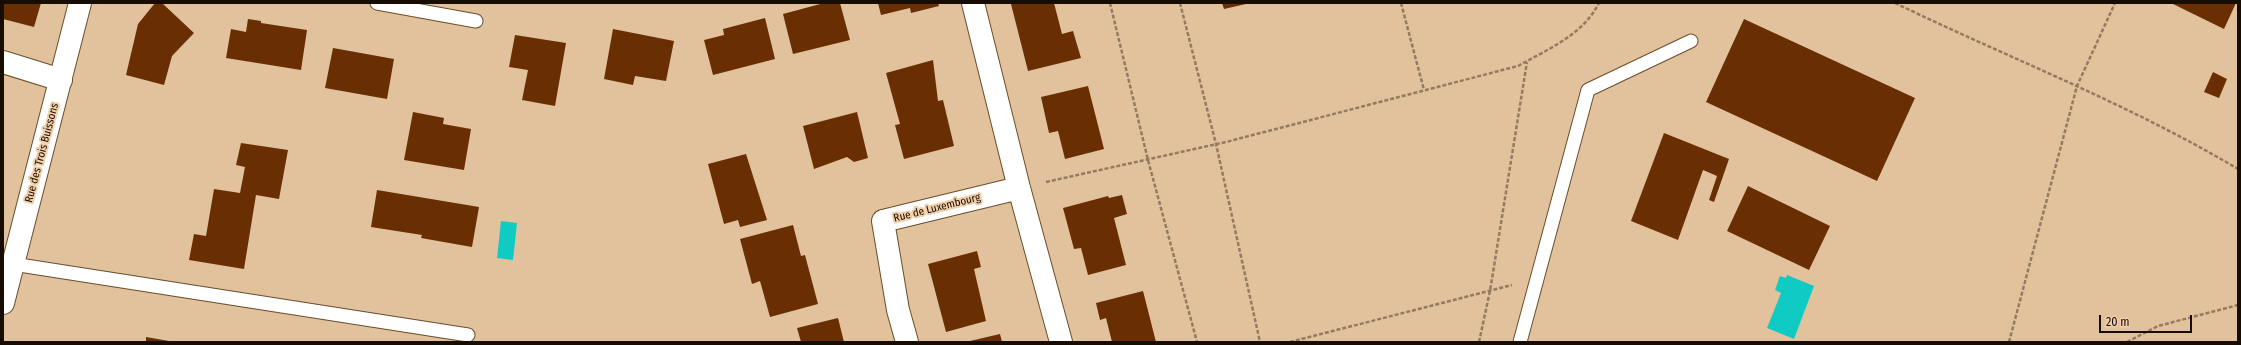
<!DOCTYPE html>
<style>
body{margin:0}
#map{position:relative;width:2241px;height:345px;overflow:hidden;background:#e2c29c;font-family:"Fira Sans Condensed",sans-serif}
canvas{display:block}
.frame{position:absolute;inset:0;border:4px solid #170c02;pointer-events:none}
.scale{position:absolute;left:2099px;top:315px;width:93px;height:18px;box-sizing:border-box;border:2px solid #170c02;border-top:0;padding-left:5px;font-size:12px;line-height:14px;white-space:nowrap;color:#170c02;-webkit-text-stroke:3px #f0cfa9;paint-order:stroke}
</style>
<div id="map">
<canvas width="2241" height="345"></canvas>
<div class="frame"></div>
<div class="scale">20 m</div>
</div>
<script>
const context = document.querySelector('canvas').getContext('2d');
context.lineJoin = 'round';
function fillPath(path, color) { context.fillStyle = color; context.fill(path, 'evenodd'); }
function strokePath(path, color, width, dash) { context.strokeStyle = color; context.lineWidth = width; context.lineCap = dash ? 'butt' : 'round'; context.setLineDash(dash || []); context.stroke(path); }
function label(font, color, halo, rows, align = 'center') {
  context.font = font + ' "Fira Sans Condensed",sans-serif'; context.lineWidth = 4; context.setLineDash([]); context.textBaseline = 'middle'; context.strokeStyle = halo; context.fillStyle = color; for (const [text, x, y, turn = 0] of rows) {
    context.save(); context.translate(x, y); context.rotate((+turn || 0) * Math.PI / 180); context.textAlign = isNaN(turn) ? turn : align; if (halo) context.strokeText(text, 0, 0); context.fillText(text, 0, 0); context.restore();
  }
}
fillPath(new Path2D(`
 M501,221l16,2 -4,37 -16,-2z
 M1787,275l27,11 -20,53 -27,-11 14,-35 -6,-3 5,-14 6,2z`), '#10cbc4');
fillPath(new Path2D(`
 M3,3h38l-7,24 -31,-8z
 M155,3h7l32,30 -22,23 -8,29 -38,-10 12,-51z
 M824,3h16l10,37 -57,14 -10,-40z
 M878,3h60l1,3 -28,7 -1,-5 -29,7z
 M1015,3h39l8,31 11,-3 8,27 -53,13 -17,-67z
 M1222,3h24v1l-22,5z
 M2171,3h65l-12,26z
 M765,18l10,41 -62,16 -9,-35 20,-5 -1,-6z
 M248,19l13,2v2l46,7 -6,40 -75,-12 5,-29 15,3z
 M1744,19l171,79 -38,83 -171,-79z
 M613,29l61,12 -8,40 -31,-5 -2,9 -29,-6z
 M515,35l51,8 -11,63 -33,-6 6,-30 -19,-3z
 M333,48l61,11 -7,40 -62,-11z
 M933,60l5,41 5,-1 11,46 -50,13 -9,-34 5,-1 -14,-51z
 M2213,72l14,7 -8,19 -15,-6z
 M1088,86l16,63 -39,10 -7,-28 -9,2 -8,-36z
 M413,112l31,6 -1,6 28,5 -7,41 -60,-10z
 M857,112l11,46 -14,4 -7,-5 -33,12 -11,-43z
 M1664,133l65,26 -15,43 -5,-2 8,-24 -14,-6 -25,70 -47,-19z
 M241,143l47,7 -9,49 -23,-4 -12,74 -55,-9 5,-26 12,2 8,-47 26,4 5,-26 -9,-2z
 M746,154l21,66 -27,7 -2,-7 -14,4 -16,-60z
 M1748,186l82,40 -21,44 -82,-39z
 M377,190l102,17 -7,40 -51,-9 1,-3 -51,-8z
 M1122,195l5,19 -13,4 12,47 -38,10 -7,-27 -7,1 -11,-41 45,-12 1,2z
 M793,225l8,31 4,-1 13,49 -48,13 -10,-36 -8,3 -12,-45z
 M977,251l4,16 -7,2 12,52 -40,11 -18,-68z
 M1143,291l13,51h-44l-6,-24 -6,2 -4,-17z
 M838,318l6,24h-43l-4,-14z
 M1000,334l2,8h-32v-1z
 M146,337l23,4v1h-23z`), '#692f03');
const lane = new Path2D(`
 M377,3l99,18
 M13,264l455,71
 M1520,342l68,-252 103,-49`);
const street = new Path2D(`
 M973,3l46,185 42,154
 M3,62l58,18
 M907,342l-9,-32 -15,-89 136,-33`);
const secondary = new Path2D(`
 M3,303l77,-300`);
strokePath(lane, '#694d2a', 15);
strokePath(street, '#694d2a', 24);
strokePath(secondary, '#694d2a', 24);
strokePath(new Path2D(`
 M1110,3l38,157 49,182
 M1180,3l36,141 44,198
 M1401,3l23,87
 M1895,3c114,55 234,101 343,166
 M1046,182l180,-40 292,-76c30,-17 65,-31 81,-63
 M1290,342l222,-57
 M1479,342l11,-51 37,-229
 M2009,342l68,-256 38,-83
 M2127,342l31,-16 80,-21`), '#937b60', 2.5, [4, 2]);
strokePath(lane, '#fff', 13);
strokePath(street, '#fff', 22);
strokePath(secondary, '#fff', 22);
label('11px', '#170c02', '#f0cfa9', [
 ["Rue des Trois Buissons",42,153,-75],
 ["Rue de Luxembourg",937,208,-14]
]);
</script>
